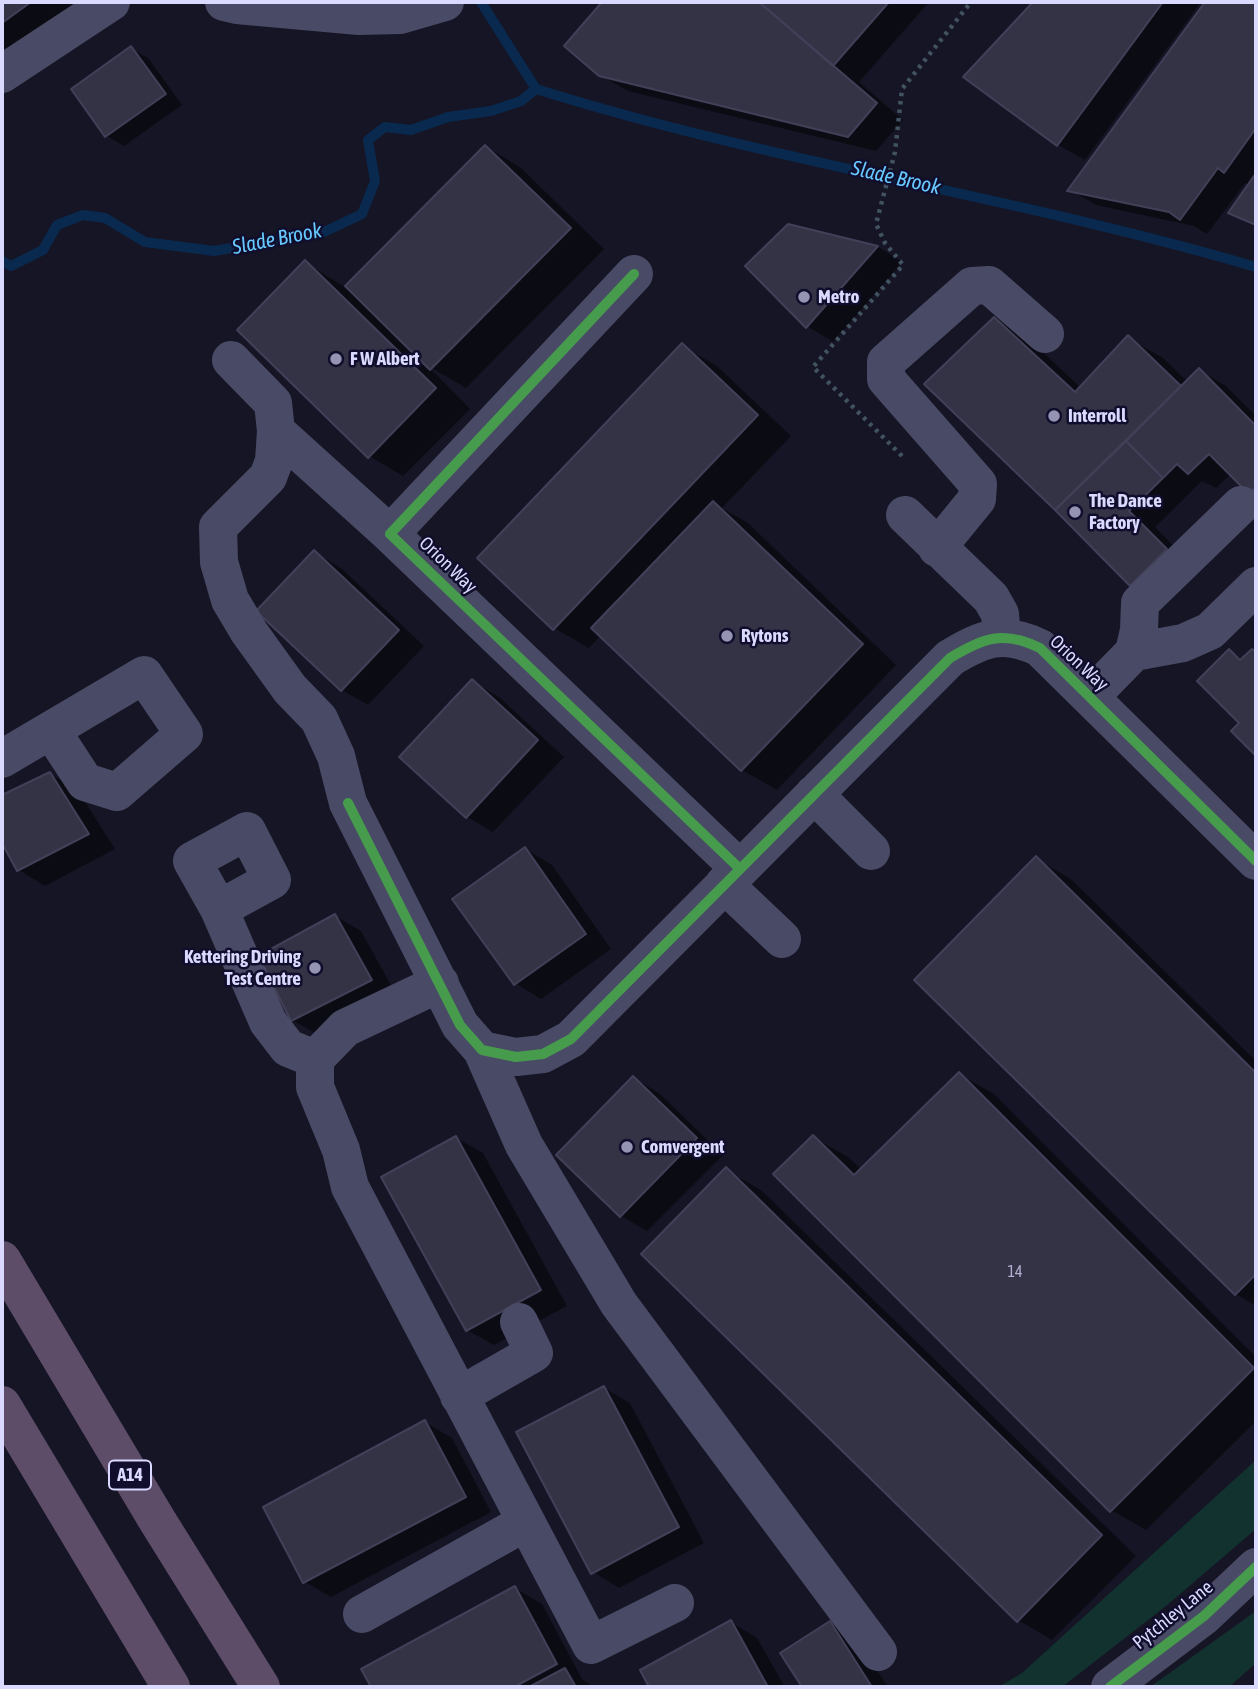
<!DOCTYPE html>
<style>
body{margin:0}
#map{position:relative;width:1258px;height:1689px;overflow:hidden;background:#161525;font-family:"Asap Condensed",sans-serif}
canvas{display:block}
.frame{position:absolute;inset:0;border:4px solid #dad9ff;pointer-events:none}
</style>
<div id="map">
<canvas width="1258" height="1689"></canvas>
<div class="frame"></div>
</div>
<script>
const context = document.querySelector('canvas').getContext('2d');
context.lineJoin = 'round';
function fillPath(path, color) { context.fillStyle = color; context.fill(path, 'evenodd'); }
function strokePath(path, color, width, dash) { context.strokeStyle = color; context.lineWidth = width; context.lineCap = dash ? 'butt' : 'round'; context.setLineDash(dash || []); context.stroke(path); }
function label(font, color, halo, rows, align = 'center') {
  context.font = font + ' "Asap Condensed",sans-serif'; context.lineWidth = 5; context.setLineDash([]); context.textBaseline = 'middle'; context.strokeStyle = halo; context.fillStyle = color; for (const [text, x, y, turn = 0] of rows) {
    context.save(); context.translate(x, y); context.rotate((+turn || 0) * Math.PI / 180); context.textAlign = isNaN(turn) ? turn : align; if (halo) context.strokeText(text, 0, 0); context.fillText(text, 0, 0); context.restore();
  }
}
fillPath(new Path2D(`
 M1256,1460v69l-90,77 -104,81h-64l24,-14z
 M1256,1611v52l-27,24h-79z`), '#12322f');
fillPath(new Path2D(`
 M2,2h76l-76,56z
 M605,2h324l-70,80 44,38 -27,31 -248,-60 -28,-16 -34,-29z
 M1036,2h165l-116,158 -27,-15 -92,-68z
 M1207,2h49v225l-26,-15 19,-27 -4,-2 -38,51 -13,-8 -98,-21 -26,-15z
 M131,48l18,11 33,46 -58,41 -17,-10z
 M486,147l34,20 84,82 -138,139 -38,-22 42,43 -67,67 -34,-20 -64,-194 41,26z
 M789,226l89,21 25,15 -70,80 -26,-16z
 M994,319l35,20 52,49 47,-50 35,20 25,24 11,-12 27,16 30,30v81l-25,-23 -15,14 -14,-7 -47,46 37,38 -61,19 -72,-75h-3z
 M682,346l35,20 74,70 -69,72 26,15 148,142 -119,125 -35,-20 -141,-135 -12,13 -35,-20z
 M314,552l27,16 83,78 -56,59 -26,-15z
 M1229,651l14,8 10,-8 3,2v101l-23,-23 8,-8z
 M472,681l27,16 65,60 -71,75 -26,-15z
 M50,774l27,15 38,60 -70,37 -26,-16 -17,-31v-42z
 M525,849l27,16 59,84 -70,50 -26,-16z
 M1036,859l35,20 185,182v245l-20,-12z
 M335,916l26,15 36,65 -78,39 -27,-15z
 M959,1074l35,20 262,263v64l-110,109 -35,-20 -298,-373 35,20 14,13z
 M634,1078l26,16 63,61 -76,76 -26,-15z
 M456,1138l27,15 84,153 -73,39 -27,-15z
 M726,1170l35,20 375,366 -84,84 -34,-20z
 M604,1388l26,15 74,140 -85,45 -26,-16z
 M425,1422l27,16 39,74 -160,85 -26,-15z
 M515,1588l27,16 40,75 11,8h-220l-10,-18z
 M731,1622l26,16 28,49h-134l-9,-16z
 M830,1623l26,15 32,49h-84l-22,-33z`), '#0007');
strokePath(new Path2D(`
 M481,2l55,87
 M2,261l9,5 32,-16 14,-25 26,-10 22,3 40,24 69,9 110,-19 38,-18 13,-33 -7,-41 17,-13 26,3 37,-13 43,-6 30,-10 15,-12c236,74 483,108 720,178`), '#09294e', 10);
const building = new Path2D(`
 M2,2h29l-29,21z
 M602,2h157l118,101 -29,34 -249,-61 -35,-30z
 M759,2h130l-56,64z
 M1033,2h130l-106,144 -94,-69z
 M1205,2h51v126l-32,45 -6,-5 -38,52 -11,-8 -102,-21z
 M131,46l35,48 -61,43 -34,-48z
 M485,145l86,83 -141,142 -85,-84z
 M1256,173v52l-28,-12z
 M788,224l90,22 -72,82 -61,-62z
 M305,260l131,128 -68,70 -131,-128z
 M994,317l81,75 53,-57 53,51 -126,124 -131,-126z
 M682,343l76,72 -205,215 -76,-72z
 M1199,368l57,58v61l-7,7 -40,-40 -21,20 -11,-10 -14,14 -37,-37z
 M1126,441l37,37 -34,33 38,38 -37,37 -75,-76z
 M713,501l150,143 -122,127 -150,-143z
 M314,550l85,80 -58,61 -85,-80z
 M1229,649l11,11 12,-11 4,3v104l-25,-25 8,-8 -42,-42z
 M472,679l66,61 -72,78 -67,-61z
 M50,772l39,62 -72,37 -15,-28v-48z
 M525,847l61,87 -72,51 -62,-86z
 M1036,856l220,217v201l-21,21 -321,-315z
 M335,914l37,66 -81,41 -33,-65z
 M959,1072l295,296 -144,144 -337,-338 40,-39 41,40z
 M633,1076l64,62 -77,79 -64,-62z
 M456,1136l85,154 -75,41 -85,-154z
 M726,1167l376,368 -85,87 -376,-368z
 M604,1386l75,141 -88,47 -75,-142z
 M425,1420l41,77 -163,86 -40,-76z
 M515,1586l42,78 -43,23h-143l-10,-18z
 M731,1620l37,67h-119l-9,-17z
 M830,1621l42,66h-70l-22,-34z
 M565,1668l11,19h-47z`);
fillPath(building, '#343346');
strokePath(building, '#424059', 2);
strokePath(new Path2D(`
 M902,456l-89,-89 90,-102 -18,-22 -9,-19 19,-72 7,-63 69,-87`), '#415261', 4.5, [3.5, 5]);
strokePath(new Path2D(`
 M224,2l13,3 122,11 41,-1 45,-13
 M2,74l109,-72
 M634,274l-244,260 349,334
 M231,360l42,43 3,28 -2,30 -6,16 -50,50 1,35 11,38 19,32 41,57 29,30 17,37 12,47 112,222 22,25 34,7 27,-3 28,-15 379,-381c33,-20 53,-28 90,-10l216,213
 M276,431l114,103
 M905,515l86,83 9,16 2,23
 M937,548l40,-49 1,-15 -92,-105v-17l86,-76 17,-1 56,49
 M1134,652l5,-22 1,-27 101,-98
 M1090,697l44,-45 49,-9 27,-12 46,-45
 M2,759l142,-84 40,59 -67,58 -32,-10 -34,-52
 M814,794l57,57
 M724,884l58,55
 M219,909l53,-29 -25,-49 -55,30 27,48 49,113 20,26 27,11
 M440,983l-95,45 -30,31v28l26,63 9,37 241,458 84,-42
 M482,1050l42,95 95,159 259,348
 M459,1396l75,-43 -15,-31
 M362,1614l164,-92
 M1110,1687l94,-71 52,-49`), '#494b66', 38);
strokePath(new Path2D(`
 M2,1260l155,260 104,167
 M2,1405l169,282`), '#5e4d69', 38);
strokePath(new Path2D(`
 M634,274l-244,260 349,334
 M348,803l112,222 22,25 34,7 27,-3 28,-15 379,-381c33,-20 53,-28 90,-10l216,213
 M1110,1687l94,-71 52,-49`), '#469c4c', 10);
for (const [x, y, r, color] of [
 [804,297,7,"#9594b3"],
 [336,359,7,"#9594b3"],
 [1054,416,7,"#9594b3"],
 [1075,512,7,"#9594b3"],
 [727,636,7,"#9594b3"],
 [315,968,7,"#9594b3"],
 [627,1147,7,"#9594b3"]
]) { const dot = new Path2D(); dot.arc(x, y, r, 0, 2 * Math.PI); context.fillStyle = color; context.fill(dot); strokePath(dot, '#100e2c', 2.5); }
label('16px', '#b0b0d1', null, [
 ["14",1015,1272]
]);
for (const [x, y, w] of [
 [130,1475,42]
]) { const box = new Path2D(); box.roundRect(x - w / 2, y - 14.5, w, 29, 5); context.fillStyle = '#100e2c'; context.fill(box); strokePath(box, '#dad9ff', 2); }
label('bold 18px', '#dad9ff', null, [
 ["A14",130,1475]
]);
label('bold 19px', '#dad9ff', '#100e2c', [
 ["Metro",818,297],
 ["F W Albert",350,359],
 ["Interroll",1068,416],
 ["The Dance",1089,501],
 ["Factory",1089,523],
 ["Rytons",741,636],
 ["Kettering Driving",301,957,"right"],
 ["Test Centre",301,979,"right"],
 ["Comvergent",641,1147]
], 'left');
label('19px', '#dad9ff', '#100e2c', [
 ["Orion Way",448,565,44],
 ["Orion Way",1079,663,43],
 ["Pytchley Lane",1173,1615,-39]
]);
label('italic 21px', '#67c9ff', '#100e2c', [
 ["Slade Brook",896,178,13],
 ["Slade Brook",277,239,-11]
]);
</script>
